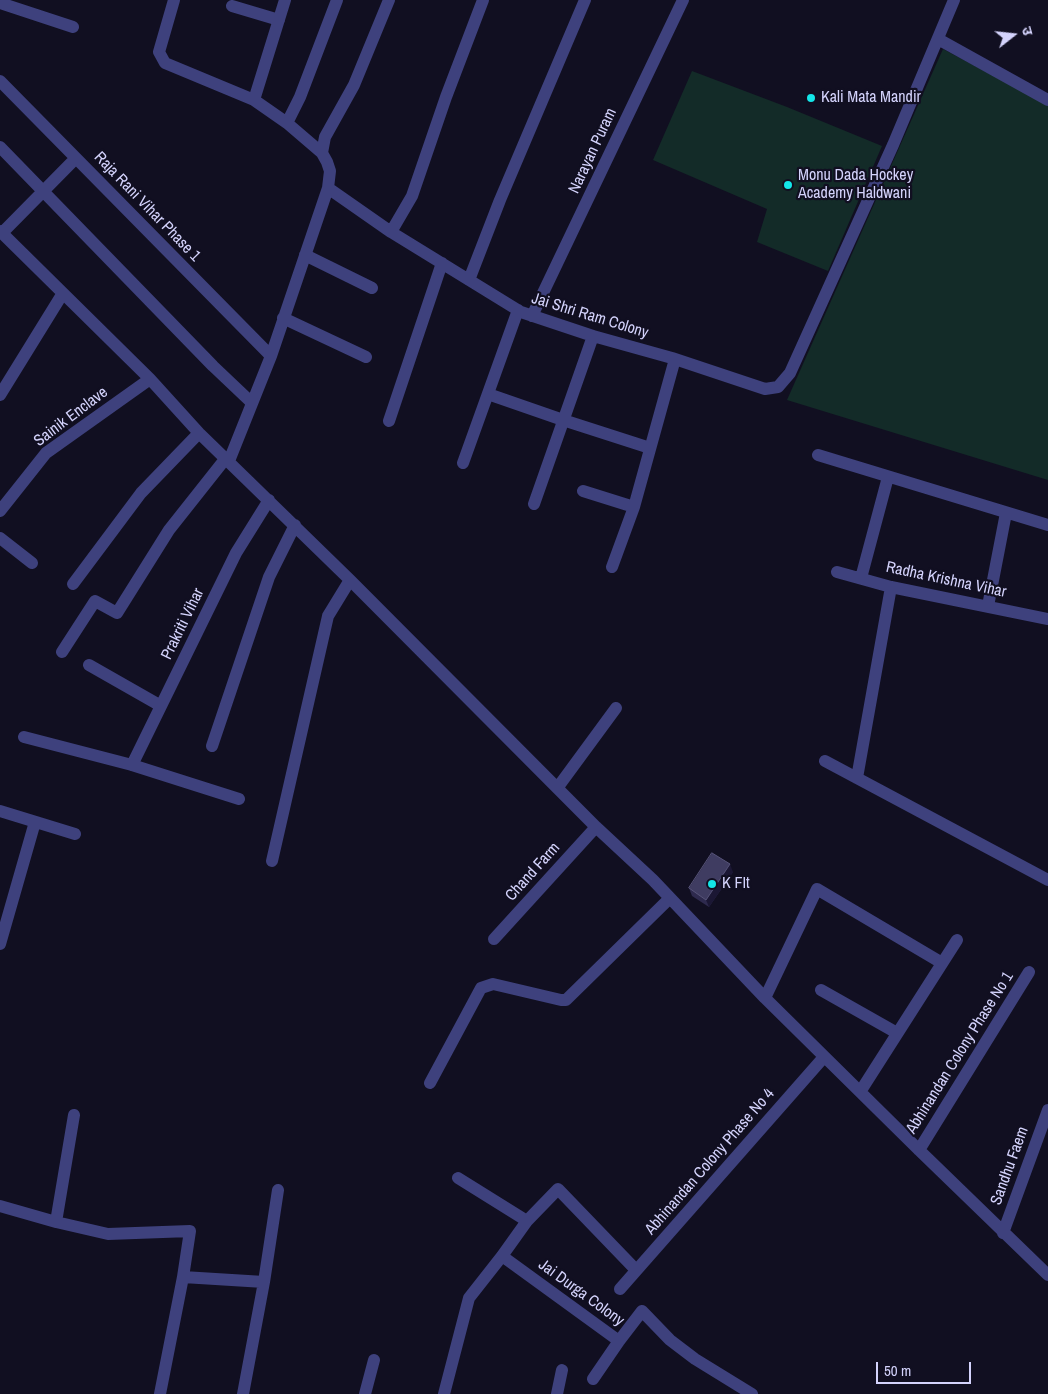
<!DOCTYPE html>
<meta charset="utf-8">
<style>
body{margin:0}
#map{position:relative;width:1048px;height:1394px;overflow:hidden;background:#110f21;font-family:"Archivo Narrow","Noto Sans Devanagari",sans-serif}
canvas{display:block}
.north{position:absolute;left:988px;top:10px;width:50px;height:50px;-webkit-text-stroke:4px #110f21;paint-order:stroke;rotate:74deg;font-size:14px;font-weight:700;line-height:20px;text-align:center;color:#d4d3fc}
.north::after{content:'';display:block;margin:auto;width:18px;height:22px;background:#d4d3fc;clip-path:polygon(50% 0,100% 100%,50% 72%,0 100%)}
.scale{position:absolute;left:876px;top:1362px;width:95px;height:22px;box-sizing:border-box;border:2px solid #d4d3fc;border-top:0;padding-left:6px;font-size:15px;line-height:18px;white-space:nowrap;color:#d4d3fc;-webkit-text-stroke:4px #110f21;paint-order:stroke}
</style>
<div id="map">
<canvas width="1048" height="1394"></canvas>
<div class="north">उ</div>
<div class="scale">50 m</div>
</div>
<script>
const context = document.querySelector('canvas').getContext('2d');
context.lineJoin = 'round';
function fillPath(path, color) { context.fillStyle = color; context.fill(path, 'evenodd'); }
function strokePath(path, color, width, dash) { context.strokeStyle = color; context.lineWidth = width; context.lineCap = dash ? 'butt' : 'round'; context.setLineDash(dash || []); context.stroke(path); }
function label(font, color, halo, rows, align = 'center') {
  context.font = font + ' "Archivo Narrow",sans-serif'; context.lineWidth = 4.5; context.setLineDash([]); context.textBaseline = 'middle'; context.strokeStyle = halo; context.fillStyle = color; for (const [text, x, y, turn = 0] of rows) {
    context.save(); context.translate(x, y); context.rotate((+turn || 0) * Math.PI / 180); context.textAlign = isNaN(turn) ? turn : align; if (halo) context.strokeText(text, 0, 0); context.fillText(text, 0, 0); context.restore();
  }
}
fillPath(new Path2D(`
 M943,49l105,56v375l-261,-80z
 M692,71l95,36 95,39 -54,125 -71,-29 10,-33 -114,-49z`), '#132b28');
strokePath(new Path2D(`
 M174,0l-15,52 6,11 89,37
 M285,0l-31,100 33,23 35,30 5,9 3,9 -2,17
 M0,3l73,24
 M232,6l47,14
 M938,39l110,61
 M0,81l271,275
 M287,123l13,-26 37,-97
 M0,147l213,219 39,37
 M322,153l3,-16 29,-52 35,-85
 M0,231l150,148 49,54 151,147 246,247 57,53 112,118 154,152 129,125
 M391,232l21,-36 34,-99 37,-97
 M2,233l74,-75
 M305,255l67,33
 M469,280l31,-80 85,-200
 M532,316l151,-316
 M283,318l83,39
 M488,394l75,26 87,28
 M0,395l63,-102
 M389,421l53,-158
 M818,455l230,70
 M229,461l42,-105 57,-168 63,44 130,80 72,24 79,22 93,31 13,-2 12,-14 103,-228 61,-145
 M463,463l55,-153
 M583,491l51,16
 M534,504l59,-168
 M0,511l46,-58 104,-74
 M0,538l32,25
 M612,567l22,-60 41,-148
 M837,572l54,15 157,32
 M861,578l27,-101
 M73,584l68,-91 58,-60
 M988,606l18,-93
 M62,652l33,-51 22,12 52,-83 57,-72
 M89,665l72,41
 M24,737l108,28 107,34
 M212,746l57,-169 26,-52
 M825,761l223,119
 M132,765l104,-212 33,-53
 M857,778l34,-191
 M558,787l58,-79
 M0,811l75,23
 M272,861l56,-245 22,-36
 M494,939l102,-112
 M0,944l35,-122
 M821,990l76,43
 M765,998l52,-109 125,74
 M430,1083l51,-95 12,-4 68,16h5l104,-102
 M860,1092l97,-152
 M919,1150l110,-178
 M0,1206l56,16 52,12 82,-3 -7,46 -23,117
 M527,1221l31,-32 78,81
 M56,1222l18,-107
 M1003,1233l45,-123
 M502,1256l117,85 23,-30 28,29 25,19 57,35
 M183,1277l81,5
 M620,1289l204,-232
 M593,1379l26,-38
 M243,1394l21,-112 14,-92
 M365,1394l9,-34
 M444,1394l25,-96 33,-42 25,-35 -69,-43
 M557,1394l5,-24`), '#3e417d', 12);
fillPath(new Path2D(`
 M733,872l-24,35 -17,-11 -3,-8z`), '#2e2a4e');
fillPath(new Path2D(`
 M730,864l3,8 -24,35 -3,-7z`), '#1b1734');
const building = new Path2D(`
 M712,853l18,11 -24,36 -17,-12z`);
fillPath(building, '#3f3c61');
strokePath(building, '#575479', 1);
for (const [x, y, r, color] of [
 [811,98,5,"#13e6e8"],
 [788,185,5,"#13e6e8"],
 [712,884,5,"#13e6e8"]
]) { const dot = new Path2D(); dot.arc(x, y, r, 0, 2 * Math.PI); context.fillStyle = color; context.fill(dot); strokePath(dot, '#110f21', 2); }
label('16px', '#d4d3fc', '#110f21', [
 ["Kali Mata Mandir",821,98],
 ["Monu Dada Hockey",798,176],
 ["Academy Haldwani",798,194],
 ["K FIt",722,884]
], 'left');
label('16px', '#d4d3fc', '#110f21', [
 ["Narayan Puram",593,151,-65],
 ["Raja Rani Vihar Phase 1",147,207,46],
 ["Jai Shri Ram Colony",590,316,17],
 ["Sainik Enclave",71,417,-37],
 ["Radha Krishna Vihar",946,580,12],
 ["Prakriti Vihar",183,624,-64],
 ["Chand Farm",533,872,-48],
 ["Abhinandan Colony Phase No 1",960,1053,-58],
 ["Abhinandan Colony Phase No 4",710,1162,-49],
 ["Sandhu Faem",1010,1166,-70],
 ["Jai Durga Colony",581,1293,36]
]);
</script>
